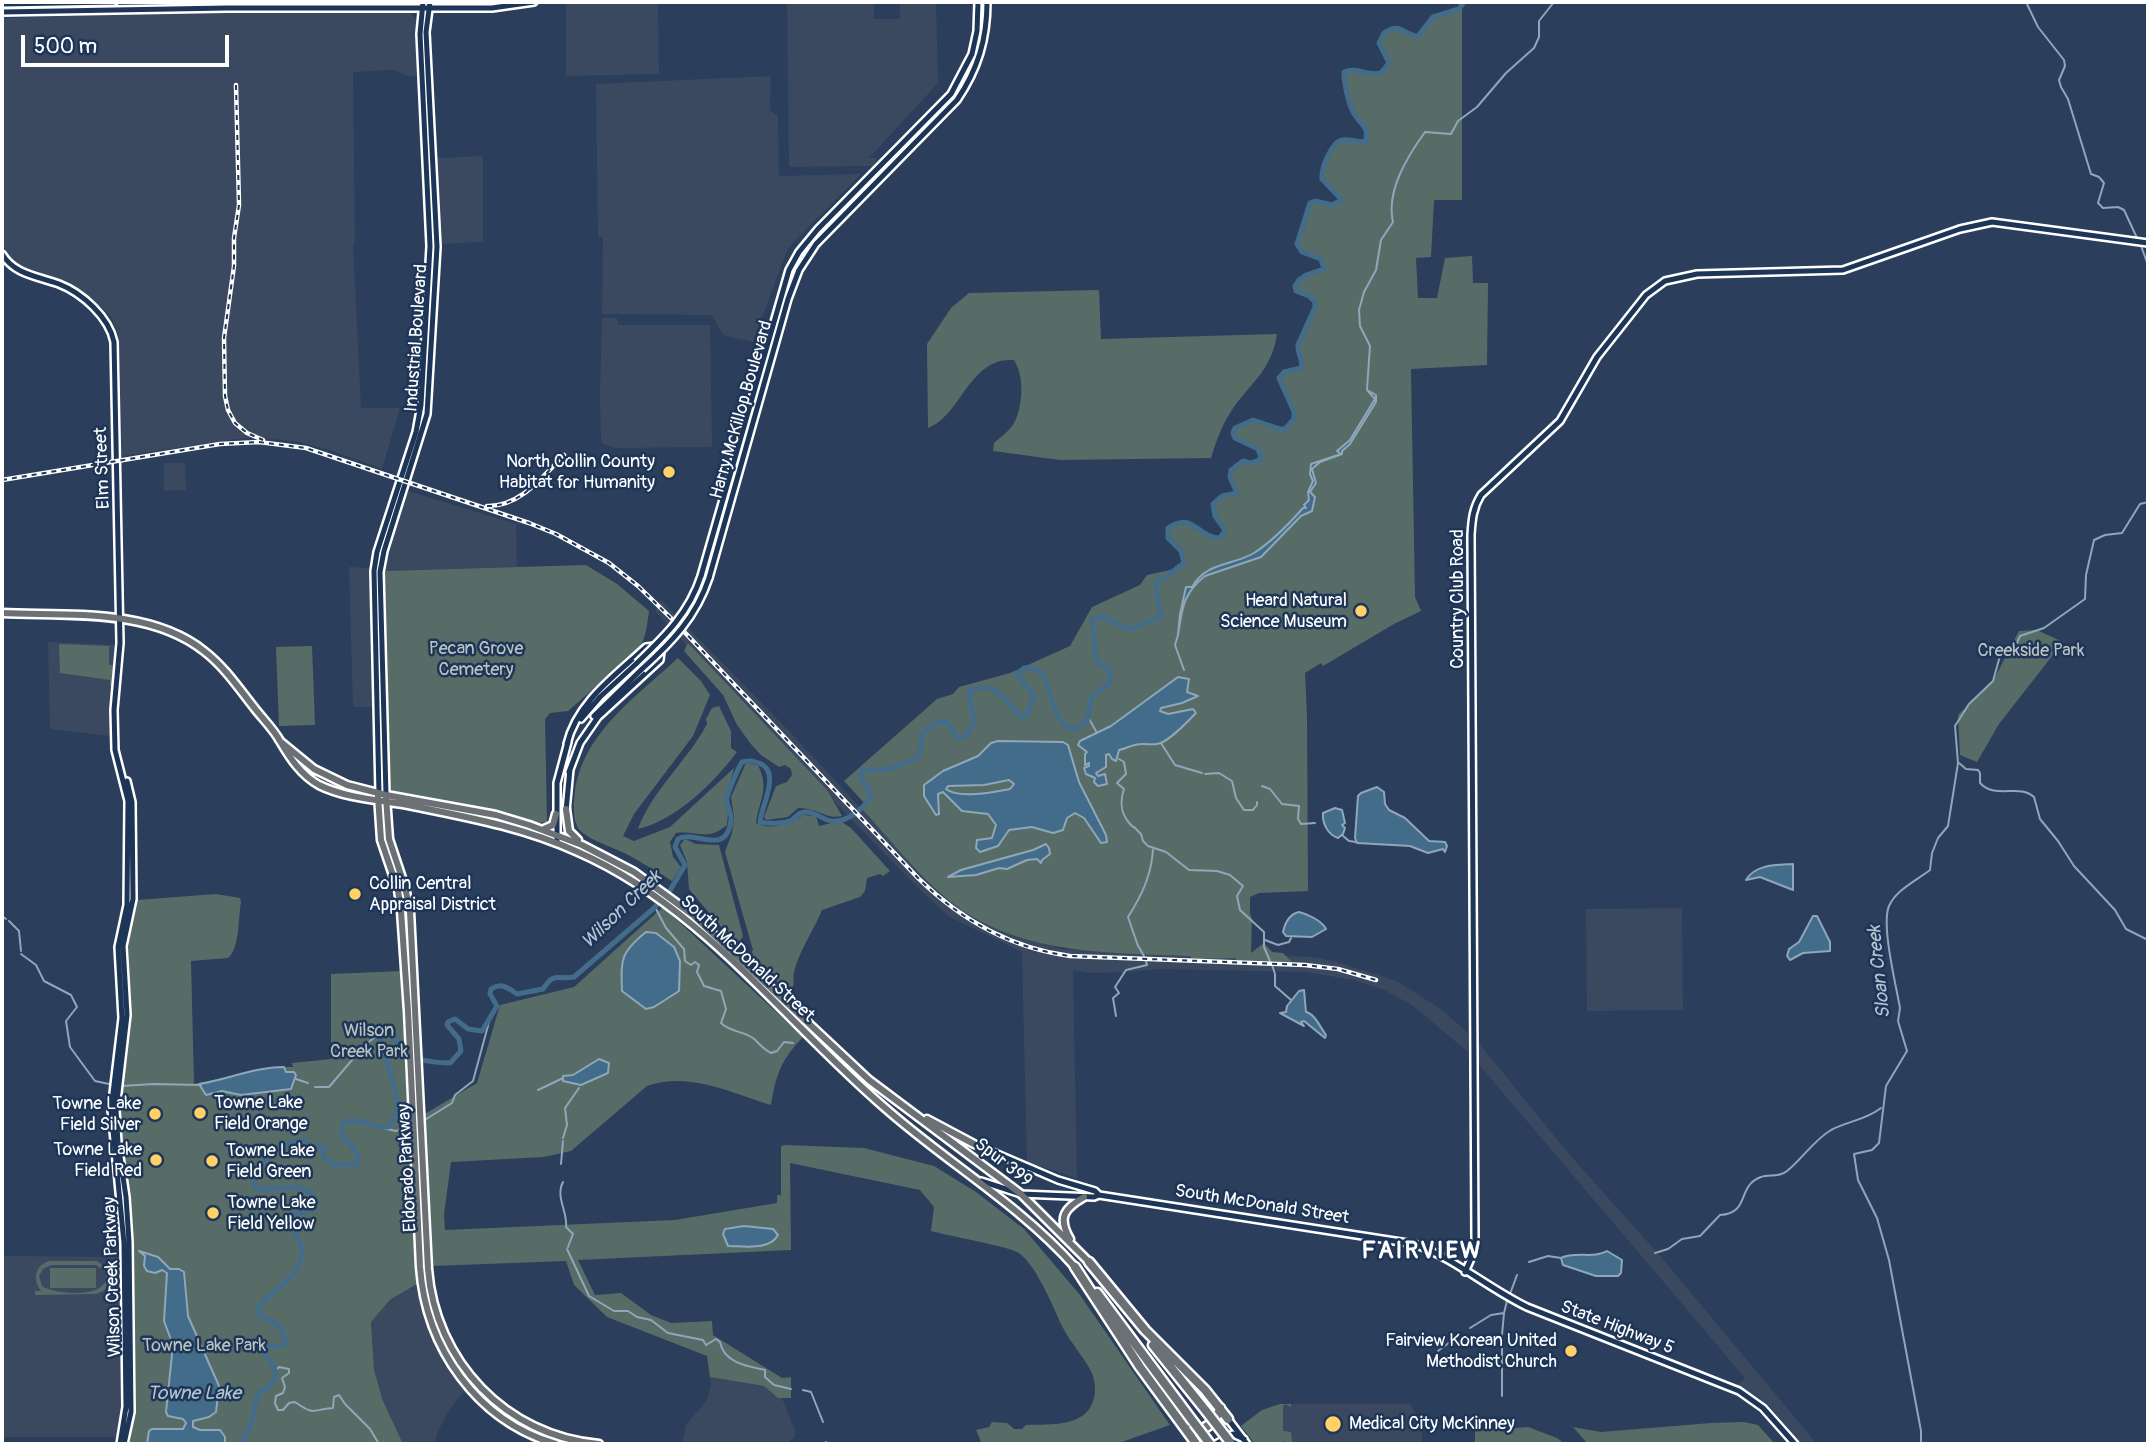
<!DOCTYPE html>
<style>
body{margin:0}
#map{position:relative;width:2150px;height:1446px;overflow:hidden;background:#2b3e5b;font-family:Pangolin,sans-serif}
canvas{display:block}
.frame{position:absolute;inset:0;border:4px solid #fff;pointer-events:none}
.scale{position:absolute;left:21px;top:35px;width:208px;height:32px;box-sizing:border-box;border:4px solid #fff;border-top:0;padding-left:9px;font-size:21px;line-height:24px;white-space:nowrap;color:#fff;-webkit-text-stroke:5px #1d3557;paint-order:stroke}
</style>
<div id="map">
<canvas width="2150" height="1446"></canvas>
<div class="frame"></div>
<div class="scale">500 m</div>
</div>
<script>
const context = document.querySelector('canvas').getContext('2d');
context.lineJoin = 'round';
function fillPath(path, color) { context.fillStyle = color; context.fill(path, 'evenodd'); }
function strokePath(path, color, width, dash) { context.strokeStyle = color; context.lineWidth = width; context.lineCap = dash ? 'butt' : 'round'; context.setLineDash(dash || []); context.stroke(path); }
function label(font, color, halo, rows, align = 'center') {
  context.font = font + ' Pangolin,sans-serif'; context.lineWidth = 5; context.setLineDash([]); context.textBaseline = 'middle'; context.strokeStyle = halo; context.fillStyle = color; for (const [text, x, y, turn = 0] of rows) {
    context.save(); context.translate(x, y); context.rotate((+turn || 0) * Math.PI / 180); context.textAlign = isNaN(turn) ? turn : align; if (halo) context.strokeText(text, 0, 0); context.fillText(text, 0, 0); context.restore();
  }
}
fillPath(new Path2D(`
 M566,2h92l1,72 -93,2z
 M787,2h87v17h26v-17h36l2,81 -69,75h8l-3,8 -85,1z
 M237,11l149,1 24,1 6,6v57h-8l-14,-6 -41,2 2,170 -2,2 8,164h39l-18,61 -49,-18 -34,-9 -37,-4h-17l-123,18 -3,-113 -3,-14 -5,-13 -46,-34 -45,-15 -13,-13 -5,-10v-226z
 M771,76l-1,34 8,6 1,60 82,-2 -73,74 -35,94 -30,-7 -11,-20 -110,-1 1,-77h-5l-2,-153z
 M483,156v86l-43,2 -3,-86z
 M602,318h15l1,7h92l2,122 -97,1 -14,-5 -1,-50z
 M164,463h21l1,27 -22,1z
 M408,491l108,33 1,43 -132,4v-13z
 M349,567l21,1 5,139h-22z
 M661,600l128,131 148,159 37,28 36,16 52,15 253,8 25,6 57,18 45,29 26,23v19l-56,-47 -28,-15 -30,-10 -49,-8 -147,-3 -28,3 -39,1 -18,-3 4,208 -50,-16 -5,-210 -74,-36 -38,-36 -154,-159 -101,-110z
 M48,642l69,3 -7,91 -60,-7z
 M1682,908l1,102 -96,1 -1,-102z
 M1477,1041l92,113 92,103 156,187h-16l-31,-37 -12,-10 -21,-11 8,-8 -269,-317z
 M2,1256l118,1 4,148 -5,32h-117z
 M416,1285l8,31 19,43 21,32 -16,21 -10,19 -3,13h-32l-20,-43 -9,-31 -3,-48 19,-21z
 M710,1377l54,9 14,12h4l13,33v5l-8,8h-105l4,-19 21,-25 4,-16z
 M1280,1404h130l12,19v21h-167l-14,-18 21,-16z`), '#3b4960');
fillPath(new Path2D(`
 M1462,7v193h-28l-3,57 -15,1 2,40h19l8,-40 27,-2 1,27h15l-1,82 -76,4 4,228 6,14 -27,13 -71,42 -2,-3 -16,10 2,43 1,175 -49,2 -9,4v17l2,4 -1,35 13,-10 8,9 11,1 9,9 -57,-2 1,-2 -43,1 -3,-3c-85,-4 -174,0 -244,-58 -31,-26 -57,-60 -84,-89l4,-4 -22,-24 93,-82 16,-5 6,-7 51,-14 60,-27 22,-39 48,-22 7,-10 23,-5 2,3 12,-10 -3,-12 -14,-17c2,-12 17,-16 28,-9 8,6 0,2 8,8 4,4 11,5 16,5l5,-3 1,-9 -10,-10 -1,-12 8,-8 15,-3 -7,-17 1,-5 12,-9 7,2 8,-3 3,-7 -3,-6 -23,-10 -1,-5 2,-5 17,-8 27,10 5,-1 9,-9v-8l-15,-34 6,-5 17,-5c2,-8 -5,-14 -4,-22l17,-39v-6l-6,-5 -13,-5 -1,-5 11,-10 18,-6 -3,-12 -19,-6 -4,-8 7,-17 5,-23 5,-2 18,4 7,-5v-4l-18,-18c0,-11 9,-36 21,-38 7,-2 15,2 22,1 7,-15 -5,-18 -11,-30 -5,-10 -9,-29 -10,-40 13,-6 23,5 37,2l9,-11 -11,-22 7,-10 13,-3 15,9c12,-3 11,-14 20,-20 9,-5 20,-5 28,-10z
 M1099,290l2,49 176,-5c-6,39 -28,49 -47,79 -9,14 -14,29 -19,45l-151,2 -67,-9 1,-8c8,-7 18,-14 22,-24 7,-17 8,-44 -2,-59 -5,0 -12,0 -17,2 -31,11 -40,55 -69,66l-1,-84 24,-36 18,-15z
 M586,565l31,19 32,27c-2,14 -3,29 -12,40l-69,60 -18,2 -5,6 2,103 -12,1 -34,-12 -109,-20 -4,-9 -5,-176 2,-35z
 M2037,630l26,12 -64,82 -22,38 -17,-7 -2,-40 35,-34 26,-50z
 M688,643l139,147 15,26c-16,4 -25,-9 -44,-8l-10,9 -22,3 -2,-3 12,-31 11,-4 5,-7 -1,-6 -6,-4 -6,2 -18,-12 -11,-12 -13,-18 -14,-30 -39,-44z
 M59,644l50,2v19h6l-1,21h-4v-6l-50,-7z
 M312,646l3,79 -36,1 -3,-79z
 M678,658l23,23 9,14 -17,41 -59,78 -11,22 11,5 36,-14 64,-59 -9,34 3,12 -1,11c-20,17 -29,5 -51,8l-6,9 3,15 8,10 -9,14c-14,-9 -28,-17 -42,-25 -13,-8 -44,-16 -52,-28 -6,-11 -4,-25 -3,-37 8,-58 62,-95 103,-133z
 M719,706l12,25v17l6,4c-23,31 -61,68 -99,77 13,-37 50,-69 69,-105l-1,-5 6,-11z
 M746,763l12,2c12,26 1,34 -2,58 15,8 34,1 47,-8l13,1 3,10 21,-5 11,7 39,43 -7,5 -3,-2 -13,4 -2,13 -5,6 -38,13c-8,20 -23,41 -28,62 -1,8 1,14 -4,21l-42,-37 5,-6 -28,-98 7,-19 2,-16 -3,-20z
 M685,839l11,5 23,1 24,91 -3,5h-7l-44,-52 -2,-27 -7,-17z
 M216,894l24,4 1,4c-3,16 -1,46 -13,56l-37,3 3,123 79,-17h20l-1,-4 39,-4v-85l70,-3 14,294 2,19 -27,16 -19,22 3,48 9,31 20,43h-275l6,-33 -3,-171 -10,-89 -2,-51 7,-37 4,-56 -2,-65 9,-42z
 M663,907l140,130c-22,23 -27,37 -32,68 -39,-12 -83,-34 -124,-19l-76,65 -27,6 -93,5 -7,52 1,16 230,-10 102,-17v-8h4v-49l4,-1 79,3 70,18 42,26 48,37 56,66 90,130 -54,19h-138l3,-2 -5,-12 13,-3 3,-5 15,1 7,6h8l4,-4c24,-1 61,3 68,-27 2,-8 1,-19 -3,-27 -8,-15 -21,-29 -29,-45 -10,-21 -24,-58 -43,-73 -8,-6 -74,-18 -88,-22l3,-24 -14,-17 -130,-27 1,87 -213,10 17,35 26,-2 30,22 20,8 41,-2 1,14 69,43 9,-1v21h-13l-14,-12 -54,-9 -3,-21 -100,-39 -33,-32 -8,-24 -135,5 -8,-151 54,-32 23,-78 74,-18z
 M49,1261h48l12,9c4,11 -1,21 -13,24l-61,1v-4h6c-9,-12 -6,-25 8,-30zM51,1265h45l9,6c10,30 -54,23 -63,15l-3,-10 4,-7z
 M50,1268h46v20h-46z
 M1280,1404h11v3l-6,-3 -2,3v24l8,1 1,11 -9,-2 -5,3h-23l-14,-18 21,-16z
 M1744,1422l14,3 17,19h-187l-15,-17 28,5 110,-9z
 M1528,1427l29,11 8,6h-90v-13z`), '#586c67');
const water = new Path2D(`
 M1367,390l9,5v7l-26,42 -8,7v3l-22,8 -8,7 4,14 -6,9 5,5 -3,14 -11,5 -40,41 -56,19c-22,17 -23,33 -27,59l2,-21 6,-27h6c14,-25 40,-21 62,-34 19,-12 34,-28 49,-45h3l-2,-3 5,-5 -1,-8 5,-11 -3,-7 1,-10 30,-10 -4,-3 13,-11 25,-41z
 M1178,677l11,2 -2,13 11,4 -16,7 -21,5 -1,3 8,3 25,-5 3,4c-9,9 -28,30 -39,31 -7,1 -15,-1 -22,1 -6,1 -10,4 -16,5l-3,11 -4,-2 -3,-5 -3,1v12l-10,6 2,3 7,-2 2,10 -9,2 -4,-4 1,-4 -9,-4 -2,-6 5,-2v-3l-4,2v-11l2,-2 -9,-7 2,-4 31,-15z
 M998,741l65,1 5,3 11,37 27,53 1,7 -6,1 -17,-25 -9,-5 -8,5 -4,12 -10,3 -21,-6 -23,3 -11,16 -18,6 -4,-4 1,-8 15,-2 4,-13 -8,-11 -26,-3 -19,-19 -5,2 1,20 -3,1 -12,-19v-11l19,-14 35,-15 13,-13zM1009,780l5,4 -4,5c-16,3 -52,10 -64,0l2,-3 36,-1z
 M1377,787l7,5 1,12 4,6 16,8 24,23 16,1 2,4 -2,6 -2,-3 -15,4 -18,-7 -53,-3 -2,-5 3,-42 3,-3z
 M1335,808l7,2 3,13 -3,2 3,3 -2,6 -5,4c-10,-3 -16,-15 -15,-25z
 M1046,844l3,4 1,6 -8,6 -1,3 -4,-4 -10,1 -20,9 -8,-1 -23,7 -28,2 13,-7 72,-20z
 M1793,864v26l-33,-13 -14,3c9,-16 31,-15 47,-16z
 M1299,912c9,2 23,9 27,17l-14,8 -26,-1 -3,-4c2,-9 7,-18 16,-20z
 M1813,916h4l13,26v9l-27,2 -13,7 -3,-4 2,-7 10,-7z
 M646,932l10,1 18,14 6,14 -1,30 -25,16 -8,2 -24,-18c-1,-32 -2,-38 24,-59z
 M1304,990l2,22c9,2 14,15 20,23l-1,3 -21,-17 -3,1 3,4 -24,-13 6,-1 1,-6 12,-15z
 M599,1059l10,4 -1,10 -27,12 -18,-4v-5l10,-1z
 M284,1067l2,5h8l2,3 -5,14 -50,6 -19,-4 -16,4 -7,-11c27,-4 55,-17 85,-17z
 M744,1226l29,3 5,6c-9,16 -33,11 -50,11l-5,-12 2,-5z
 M139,1251l19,6 12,12h9l5,3 4,44 31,70 -3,26 -7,5 -16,4v6l7,3h20l5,7v7h-78l2,-13 3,-2h31l3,-6 -3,-4 -15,-3 -2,-4 7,-67 -9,-24 3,-48 -5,-3 -7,3 -8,-2 -3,-5 1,-10z
 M1607,1251l15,9 -1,13 -3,3h-22l-33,-11 -2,-7c14,-7 33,1 46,-7z`);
fillPath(water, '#436c8a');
strokePath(water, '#8ea7b9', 2);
strokePath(new Path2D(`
 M2026,2l12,25 26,33 1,6 -6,14 2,7 7,12 23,75 8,3 5,6 -6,20 5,5 15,-1 6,3 13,28
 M2140,243l8,22
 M1367,389l3,-43 -10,-20 -1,-16 5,-18 12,-22 5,-30 12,-18c-7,-31 14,-65 32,-90l26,2 7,-13 19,-14 29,-34 28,-25 5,-11v-16l15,-19
 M1178,635l-3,10 9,25
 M1088,717l9,16
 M1161,743l14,22 27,8
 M1119,759l5,3 2,12 -9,9 7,6c-5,15 -3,27 9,38
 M1959,763l7,6 12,1 2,3v10c16,17 39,0 54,14l6,22 18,22 16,25 41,44 11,19 22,11
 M1205,774l14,-1 13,8 4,17 8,12h9l4,-5v-3
 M1262,786l8,3 12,15 17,2 -1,13 3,5 14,-1
 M1134,827l7,7 2,7 5,5 18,6 23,18 28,1 13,4 13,11 -6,10 3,14 24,22v15l6,14
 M1342,835l7,6 7,1
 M655,907l11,21 18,21 1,12 6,4 4,-3 4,3 -2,7 7,14 17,5 5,18 -5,14c9,9 22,8 32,15 6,5 10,11 18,15l6,-2 7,-9 9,1
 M2,916l4,3
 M9,921l10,10 2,20
 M1265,940l13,5 11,-3 2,-4
 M1138,946l-10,-29c14,-22 23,-41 25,-67
 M1139,947l6,11
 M21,954l15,11 8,16 27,14 6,12 -11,14 4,26 25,34 14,3
 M1272,965l3,9v12l16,14
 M1116,1016l-3,-18 6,-5 -4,-6 11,-17 21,-5 -1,-4
 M296,1079l12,4
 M122,1086l31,-2 48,1
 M315,1087h14l35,-41 17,-14
 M538,1090l25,-12
 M423,1121l29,-18 3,-8 18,-14 16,-59
 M382,1128l14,3 16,-5
 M563,1138l4,-13 -2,-17 14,-20
 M561,1164l2,-23
 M563,1182c-8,15 5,30 3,45l7,7 -5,13
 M567,1249l22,47 25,15h14l9,6 14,3 17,13 35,7 3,5 10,-6 4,3c4,21 27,24 45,28v7l9,8 17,4
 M1655,1253l13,-4 14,-10 18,-3 20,-21c31,-2 16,-29 41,-38 8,-3 18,1 26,-6 16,-13 26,-30 44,-41 17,-9 35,-10 50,-22
 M1529,1262l19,-6 13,2
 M1510,1294l7,-19
 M1470,1328l21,-13 13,-2 3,-12
 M1438,1351l16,-12
 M276,1370l3,-3 10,2v4l-7,5 3,9 -2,6 -7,3 -1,7 3,7h5l6,-7 6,-1c22,15 16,7 38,6l1,-11 5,-2 6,9 25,25 9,15
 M803,1390l8,2 12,30
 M1502,1396v-61l2,-22
 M826,1442l1,2
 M1921,1444v-13l-32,-171 -12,-42 -19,-38 -4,-26 18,-4 7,-7 7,-57 21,-35 -9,-30 2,-13c-4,-23 -19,-83 -11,-102 7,-16 28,-26 41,-36l2,-17 6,-15 10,-12 10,-63 -3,-37 14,-22 24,-23 7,-25 15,-9 5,-11 24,-8 41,-29 1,-24 8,-35 11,-5 17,-2 18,-29 8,-2`), '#8ea7b9', 2);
strokePath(new Path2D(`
 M241,1444l9,-17 8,-34c8,-2 21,-14 17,-23 -2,-7 -10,-14 -13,-22l22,-3 2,-3 -5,-15 -25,-15c13,-25 54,-35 44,-69 -3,-10 -11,-15 -13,-24l7,-5 20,-5 3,-7c-9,-25 -42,-9 -62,-14l-1,-14c10,-17 31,-33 51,-34l9,7h10l-1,10 11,7 22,1c7,-12 -7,-20 -14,-29l1,-13c15,-7 29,5 45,4 24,-22 -8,-66 -7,-95l9,-2 3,3 9,20c15,7 31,10 48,10l11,-12 -2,-12 -12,-14 1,-3 7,-3 13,10 14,2 15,-25 -7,-12 1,-5c11,-7 17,-1 26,5l26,-5c12,-18 14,-9 31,-12l79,-68 16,-17 16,-27 -10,-18 3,-8c16,-10 49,19 53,-19 1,-7 -5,-15 -4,-22 1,-6 11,-30 15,-36 7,-2 11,-1 17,1 23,9 2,43 1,59 8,2 25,2 32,-2 5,-4 7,-8 14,-8 10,0 17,8 25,9 16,2 34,-13 40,-26l-10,-18 1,-7 27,-1 26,-10 4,-4 4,-21 3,-5 13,-7h7l12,16 8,-2 8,-14 -5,-30 2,-2c26,-10 34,12 51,27l5,-2 7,-19 -17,-21 7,-7c35,-5 18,55 51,61l12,-8 5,-24 19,-15 -3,-14 -8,-4 -4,-7 -4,-38c15,-8 24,8 38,10 2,0 28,-11 31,-13l-5,-26 1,-7 27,-20 -3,-12 -13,-13v-10c26,-17 28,9 52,10l5,-8 -10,-14 -2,-12 9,-8 15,-3 -7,-16 1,-7 12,-9 7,2 8,-2 3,-4 -3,-8 -23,-11 -2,-5 2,-5 18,-8 27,9h5l9,-10v-7l-15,-34 5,-6 17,-4c3,-8 -4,-14 -3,-23l17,-38v-5l-6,-6 -13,-5 -1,-5 4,-6 7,-5 18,-6 -3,-10 -19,-7 -5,-8 13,-41 5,-2 17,4 8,-4v-3l-18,-19c-1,-11 9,-36 20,-39 8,-1 16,2 23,2 6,-15 -6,-18 -12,-30 -5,-10 -9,-29 -9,-40 13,-6 23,5 37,1l8,-10 -10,-20 5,-10c18,-12 18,2 34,3l15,-19 26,-8 5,-7`), '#436c8a', 5);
const secondary = new Path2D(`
 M2,4l112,-2
 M2,12l225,-4h265l42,-6
 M2,254c13,21 35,22 57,30 23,9 50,33 55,58l6,301 -6,67 1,40 13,51 -1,104 -9,42 4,71 -11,92 13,133 2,164 -6,37
 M701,576l88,-306 10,-18 19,-23 133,-135 21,-40 5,-23 1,-29
 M709,578l79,-279 11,-29 17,-26 141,-144c21,-31 30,-61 30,-98
 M594,716l48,-47
 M581,719l19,-22 37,-34
 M567,744c10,-42 49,-69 79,-97l9,-1 6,6 -1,8 -62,57 -18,26 -11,29
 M379,794l-5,-223 3,-19 39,-120 5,-27 9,-159 -10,-212 3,-32
 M386,795l-6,-223 4,-21 43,-137 10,-167 -11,-215 4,-30
 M566,811l4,-42
 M557,843v-60l11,-41
 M974,1144l84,36 37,11 4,4
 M981,1181l40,13 73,3 5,-2 315,49c40,14 74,44 113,63l212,84 24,17 32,36
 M1465,1272l9,-20 1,-13 -4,-704c1,-16 2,-27 10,-40l79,-74 37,-64 49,-62 19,-14 32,-7 146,-4 117,-41 32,-7 156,21
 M1228,1419l19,25
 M124,1444l7,-32 -2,-170 -3,-45 -8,-54 -2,-33 11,-95 -4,-69 10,-47 -1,-97 -5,-21
 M1216,1444l17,-10 11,5`);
const primary = new Path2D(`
 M2,613c66,3 148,-5 202,38 21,16 36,39 52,59 8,10 18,20 24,31 10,17 21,34 39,44 26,13 60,15 89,20 59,12 115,22 170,47 124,54 206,169 306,255 62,55 135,97 191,160
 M281,742l33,27 33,16 39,10 110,20 33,10 53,20 52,27 59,43 176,165 152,114 68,68
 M378,796l3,44 17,50 3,21 7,100 12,256c6,81 57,154 136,177
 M386,797l3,42 16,48 5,24 18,358c7,92 78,167 171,175
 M566,809l3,22 9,9
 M544,829l9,-4 3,-11
 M927,1119l47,25
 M1070,1239c-13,-22 -5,-31 14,-42`);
const highway = new Path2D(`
 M1089,1262l56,68 60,60 23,29
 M1075,1267l65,100 55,75
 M1097,1293l97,130
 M1153,1345l53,66
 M1186,1429c14,6 31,-6 34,-21`);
strokePath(secondary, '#fff', 10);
strokePath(primary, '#fff', 11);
strokePath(highway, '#fff', 13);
strokePath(secondary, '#1d3557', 5);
strokePath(primary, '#6a7074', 6);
strokePath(highway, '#6a7074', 8);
const rail = new Path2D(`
 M236,85l3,120 -5,33v28l-10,72 1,58 3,14 7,13 12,10 16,7
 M2,480l218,-36 39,-2 47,6 223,75 27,11 53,29 29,23 35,34 245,258c43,42 92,70 152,78l235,9 33,4 38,11
 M487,506c33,1 55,-29 77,-51`);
strokePath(rail, '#fff', 4.5);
strokePath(rail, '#1d3557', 2, [5]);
const secondaryBridge = new Path2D(`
 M637,663c28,-27 52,-50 64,-87
 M642,669c30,-27 54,-52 67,-91`);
const highwayBridge = new Path2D(`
 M1206,1411l24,31
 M1194,1423l16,21`);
strokePath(secondaryBridge, '#fff', 10, []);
strokePath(highwayBridge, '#fff', 13, []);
strokePath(secondaryBridge, '#1d3557', 5);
strokePath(highwayBridge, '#6a7074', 8);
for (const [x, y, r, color] of [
 [669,472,7,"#ffd166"],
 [1361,611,7,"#ffd166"],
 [355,894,7,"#ffd166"],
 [200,1113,7,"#ffd166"],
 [155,1114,7,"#ffd166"],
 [156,1160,7,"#ffd166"],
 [212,1161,7,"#ffd166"],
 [213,1213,7,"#ffd166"],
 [1571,1351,7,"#ffd166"],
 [1333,1424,9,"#ffd166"]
]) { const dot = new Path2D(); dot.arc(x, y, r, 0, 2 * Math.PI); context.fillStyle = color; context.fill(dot); strokePath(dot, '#1d3557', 2.5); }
label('18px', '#fff', '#1d3557', [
 ["Industrial Boulevard",417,338,-86],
 ["Harry McKillop Boulevard",742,410,-74],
 ["Elm Street",103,468,-92],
 ["Country Club Road",1458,599,-90],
 ["South McDonald Street",747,959,43],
 ["Spur 399",1003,1163,38],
 ["Eldorado Parkway",408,1168,-93],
 ["South McDonald Street",1262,1205,9],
 ["Wilson Creek Parkway",113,1277,-92],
 ["State Highway 5",1617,1328,21]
]);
label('18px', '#fff', '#1d3557', [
 ["North Collin County",655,462],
 ["Habitat for Humanity",655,483],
 ["Heard Natural",1347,601],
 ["Science Museum",1347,622],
 ["Collin Central",369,884,"left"],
 ["Appraisal District",369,905,"left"],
 ["Towne Lake",214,1103,"left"],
 ["Field Orange",214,1124,"left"],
 ["Towne Lake",141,1104],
 ["Field Silver",141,1125],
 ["Towne Lake",142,1150],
 ["Field Red",142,1171],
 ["Towne Lake",226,1151,"left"],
 ["Field Green",226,1172,"left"],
 ["Towne Lake",227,1203,"left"],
 ["Field Yellow",227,1224,"left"],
 ["Fairview Korean United",1557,1341],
 ["Methodist Church",1557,1362],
 ["Medical City McKinney",1349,1424,"left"]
], 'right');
label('18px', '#bcc4c2', '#1d3557', [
 ["Pecan Grove",476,649],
 ["Cemetery",476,670],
 ["Creekside Park",2031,651],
 ["Wilson",369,1031],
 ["Creek Park",369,1052],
 ["Towne Lake Park",204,1346]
]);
label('italic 19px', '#b4c4d0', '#1d3557', [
 ["Wilson Creek",622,910,-44],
 ["Sloan Creek",1880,972,-96],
 ["Towne Lake",194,1394]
]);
context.letterSpacing = '2px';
label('bold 24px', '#fff', '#1d3557', [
 ["FAIRVIEW",1422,1252]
]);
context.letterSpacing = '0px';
</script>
